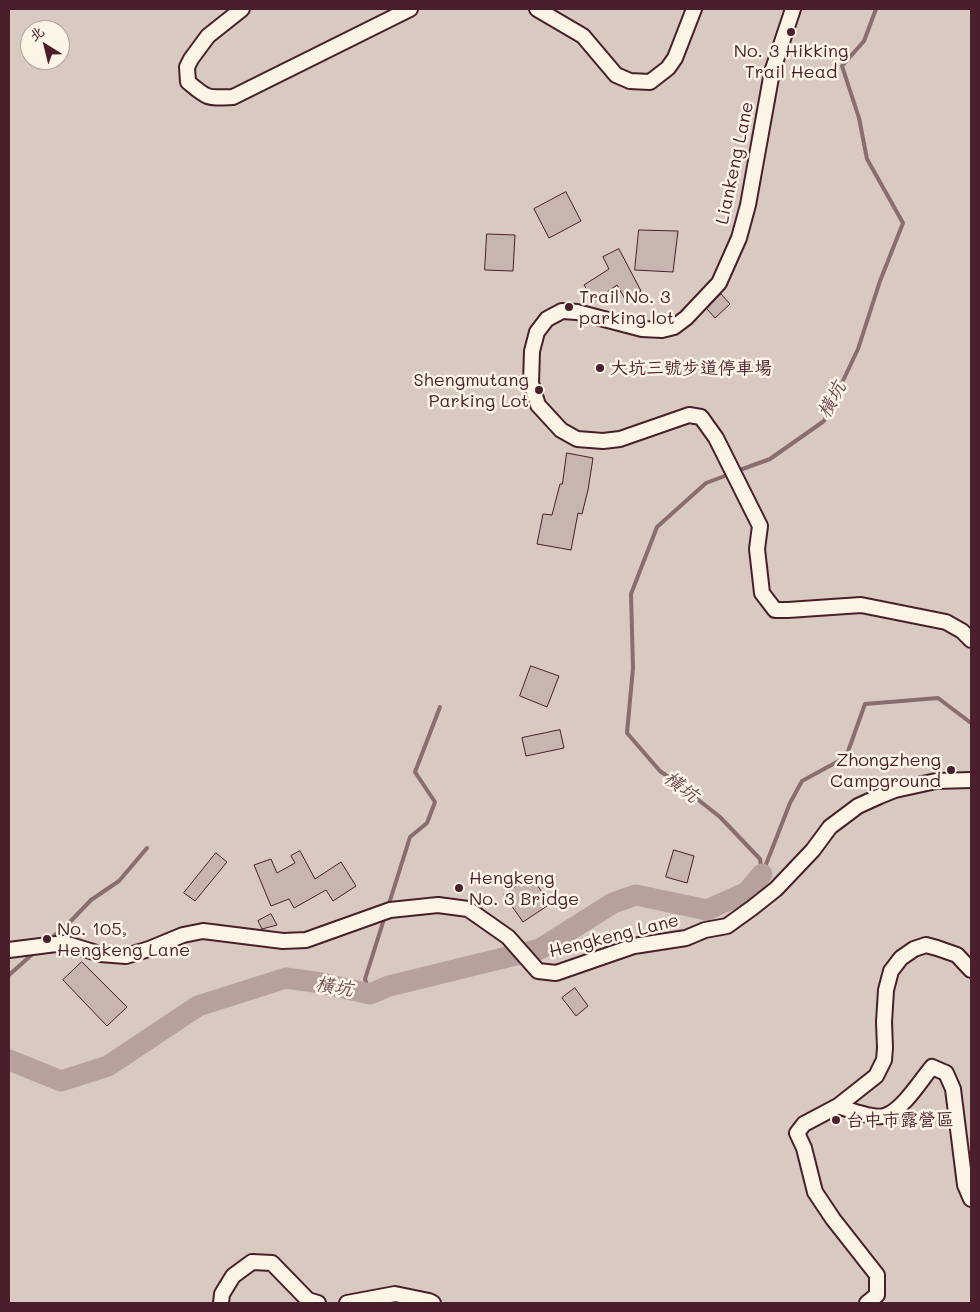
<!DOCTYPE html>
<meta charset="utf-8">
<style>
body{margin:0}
#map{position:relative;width:980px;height:1312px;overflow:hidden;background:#f1e8da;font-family:Mali,"LXGW WenKai TC",sans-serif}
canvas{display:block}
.frame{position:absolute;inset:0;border:10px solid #4a1f2b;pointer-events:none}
.north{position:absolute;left:20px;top:20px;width:50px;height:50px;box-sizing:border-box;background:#fcf5e5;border:1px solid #b59f9b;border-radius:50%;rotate:324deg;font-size:14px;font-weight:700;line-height:20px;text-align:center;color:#4a1f2b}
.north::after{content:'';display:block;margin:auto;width:18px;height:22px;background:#4a1f2b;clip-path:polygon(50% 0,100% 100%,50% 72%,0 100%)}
</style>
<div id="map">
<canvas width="980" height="1312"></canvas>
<div class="frame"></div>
<div class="north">北</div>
</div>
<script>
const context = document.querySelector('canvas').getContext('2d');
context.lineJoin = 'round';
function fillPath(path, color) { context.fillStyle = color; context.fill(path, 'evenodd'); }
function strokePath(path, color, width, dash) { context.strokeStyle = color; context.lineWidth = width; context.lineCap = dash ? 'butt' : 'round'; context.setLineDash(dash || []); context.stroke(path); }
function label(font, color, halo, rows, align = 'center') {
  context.font = font + ' Mali,"LXGW WenKai TC",sans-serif'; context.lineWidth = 5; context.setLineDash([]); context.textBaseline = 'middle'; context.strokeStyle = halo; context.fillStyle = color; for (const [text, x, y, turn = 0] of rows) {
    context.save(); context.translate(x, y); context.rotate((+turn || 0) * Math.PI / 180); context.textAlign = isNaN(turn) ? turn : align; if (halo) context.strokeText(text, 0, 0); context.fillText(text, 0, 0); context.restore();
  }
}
fillPath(new Path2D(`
 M9,9h962v1294h-962zM30,30h30v30h-30z`), '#d8cac0');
strokePath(new Path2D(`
 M737,471l33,-12 54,-38 34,-72 22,-68 23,-58 -36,-64 -8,-41 -17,-52 22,-25 12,-32
 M730,474l-24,9 -49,44 -26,67 2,74 -6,65 33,38 17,12 43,34 40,42 2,15
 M763,872l27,-69 12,-22 44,-24 19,-53 73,-6 33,25
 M388,907l22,-70 17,-14 8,-21 -20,-30 25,-65
 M49,940l19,-16 23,-24 28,-19 28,-33
 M9,975l27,-24
 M370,994l-5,-15 20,-63`), '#8b6d6f', 4);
strokePath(new Path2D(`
 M9,1060l52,21 47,-15 90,-60 88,-28 35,5 49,11 19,-8 151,-37 73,-46 23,-8 71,15 40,-18 15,-18`), '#b6a19c', 21);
const building = new Path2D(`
 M566,192l15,29 -32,17 -15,-29z
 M639,230l39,1 -5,41 -38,-2z
 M487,234l28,1 -2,36 -28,-1z
 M619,249l22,42 -16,8 -8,-14 -23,16 -10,-16 25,-16 -6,-12z
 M721,294l9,10 -15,14 -8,-9z
 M567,453l26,5 -5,32 -6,24 -4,-1 -7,37 -34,-6 6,-30 9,1 8,-31h2z
 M531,666l28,10 -12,31 -27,-11z
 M560,730l4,18 -38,8 -4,-18z
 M674,850l20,6 -7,27 -21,-6z
 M300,851l15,28 26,-17 15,24 -23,15 -7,-11 -32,18 -5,-9 -18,7 -17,-41 17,-6 6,14 18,-10 -4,-7z
 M216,853l11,9 -32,39 -11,-8z
 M531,876l19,28 -27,18 -19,-27z
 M271,914l6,11 -15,4 -4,-8z
 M82,962l45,45 -20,19 -44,-46z
 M575,988l13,18 -12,10 -14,-18z`);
fillPath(building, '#c7b6af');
strokePath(building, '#4a1f2b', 1);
const street = new Path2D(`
 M242,9l-34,27 -17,23 -4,8 1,15c20,17 19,16 45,15l177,-88
 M537,9l46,27 33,39 14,6 20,1 18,-14 7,-10 19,-49
 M793,9l-21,63 -24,133 -9,33 -20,45 -33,35 -12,9 -12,3 -20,-1 -65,-17 -15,-1 -15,8 -10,13 -5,19 -1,32 7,22 23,25 16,9 26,2 17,-2 69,-24 12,2 15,21 44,88 -3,23 5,44 13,17h13l73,-5 85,17 16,9 9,9
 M9,950l55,-7 36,11 26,2 23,-7 34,-14 20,-4 80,10 23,-1 84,-30 48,-5 30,4 40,28 30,34 18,2 78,-27 52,-8 19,-8 22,-4 25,-18 24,-19 37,-39 17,-23 28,-21 22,-10 15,-6 41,-9 35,-1
 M838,1106c11,4 39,14 49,9 16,-6 34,-35 45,-48l14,6 7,16 12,96 6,14
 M221,1303l1,-9 11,-18 19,-14 20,1 36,37 10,3
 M347,1303l48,-9 34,7 4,2
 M867,1303l10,-8v-20l-44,-56 -18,-27 -11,-44 -7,-15 7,-9 34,-18 38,-30 8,-16 1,-12 -1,-26 2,-32 5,-19 10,-13 13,-9 12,-4 11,3 20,7 14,15`);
strokePath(street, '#4a1f2b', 18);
strokePath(street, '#fcf5e5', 14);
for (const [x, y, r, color] of [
 [791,32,5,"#4a1f2b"],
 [569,307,5,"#4a1f2b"],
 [600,368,5,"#4a1f2b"],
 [539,390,5,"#4a1f2b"],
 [951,770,5,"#4a1f2b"],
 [459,888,5,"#4a1f2b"],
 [47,939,5,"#4a1f2b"],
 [836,1120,5,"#4a1f2b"]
]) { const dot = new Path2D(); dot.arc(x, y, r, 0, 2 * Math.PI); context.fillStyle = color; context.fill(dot); strokePath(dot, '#fcf5e5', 2); }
label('18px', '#4a1f2b', '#fcf5e5', [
 ["No. 3 Hikking",791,51,"center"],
 ["Trail Head",791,72,"center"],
 ["Trail No. 3",579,297],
 ["parking lot",579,318],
 ["大坑三號步道停車場",610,368],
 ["Shengmutang",529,380,"right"],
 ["Parking Lot",529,401,"right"],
 ["Zhongzheng",941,760,"right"],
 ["Campground",941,781,"right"],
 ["Hengkeng",469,878],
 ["No. 3 Bridge",469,899],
 ["No. 105,",57,929],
 ["Hengkeng Lane",57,950],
 ["台中市露營區",846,1120]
], 'left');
label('18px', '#4a1f2b', '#fcf5e5', [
 ["Liankeng Lane",735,163,-78],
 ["Hengkeng Lane",614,936,-14]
]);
label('italic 19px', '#704c53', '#fcf5e5', [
 ["橫坑",832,400,-61],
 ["橫坑",681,787,38],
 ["橫坑",334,987,10]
]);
</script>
